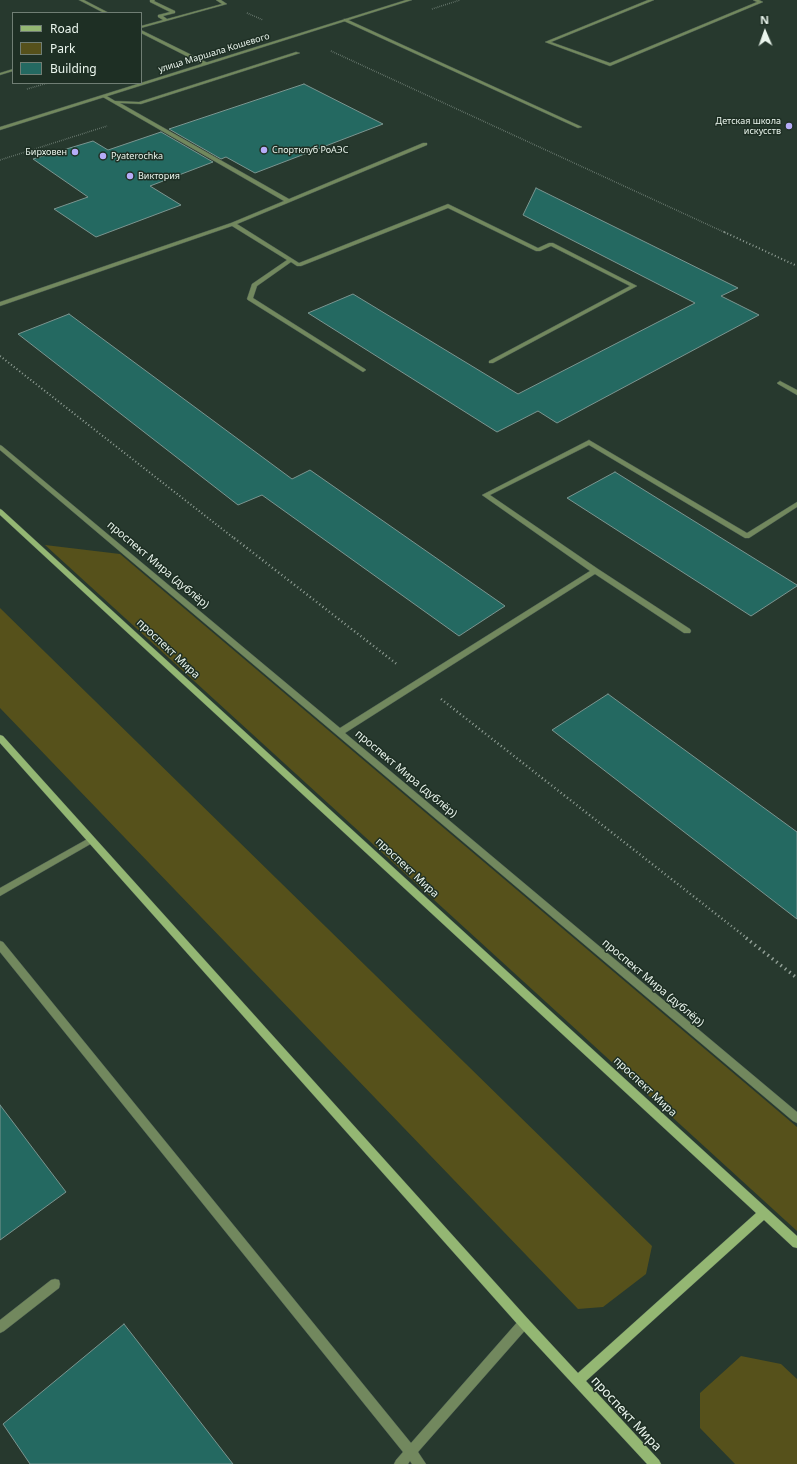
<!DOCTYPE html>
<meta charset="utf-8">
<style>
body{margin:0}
#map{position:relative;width:797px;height:1464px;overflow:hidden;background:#27392e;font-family:"Noto Sans",sans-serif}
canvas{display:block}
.legend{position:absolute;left:12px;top:12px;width:130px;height:72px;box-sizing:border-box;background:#1e2f24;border:1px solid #707e74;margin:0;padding:5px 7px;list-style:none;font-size:12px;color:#eaf5ed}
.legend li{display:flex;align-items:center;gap:8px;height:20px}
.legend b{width:20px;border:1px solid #707e74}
.north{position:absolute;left:745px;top:12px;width:40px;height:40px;-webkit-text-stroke:3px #1e2f24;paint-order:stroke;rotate:358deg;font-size:11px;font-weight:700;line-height:16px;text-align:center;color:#eaf5ed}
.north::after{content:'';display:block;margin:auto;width:14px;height:18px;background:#eaf5ed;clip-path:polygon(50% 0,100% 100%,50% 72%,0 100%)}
</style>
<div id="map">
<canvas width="797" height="1464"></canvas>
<ul class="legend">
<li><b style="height:5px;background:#94b773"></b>Road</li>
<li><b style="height:11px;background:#56511b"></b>Park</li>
<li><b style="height:11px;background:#246961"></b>Building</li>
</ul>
<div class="north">N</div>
</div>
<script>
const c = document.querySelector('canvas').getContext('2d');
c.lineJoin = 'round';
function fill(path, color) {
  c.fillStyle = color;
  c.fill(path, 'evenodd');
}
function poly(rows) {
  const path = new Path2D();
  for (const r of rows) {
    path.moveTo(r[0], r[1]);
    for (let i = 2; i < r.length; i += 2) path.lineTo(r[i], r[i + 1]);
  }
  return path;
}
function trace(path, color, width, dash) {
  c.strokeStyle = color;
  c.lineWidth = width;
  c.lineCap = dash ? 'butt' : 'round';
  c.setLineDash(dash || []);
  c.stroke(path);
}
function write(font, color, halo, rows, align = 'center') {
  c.font = font + ' "Noto Sans",sans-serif';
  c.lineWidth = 3;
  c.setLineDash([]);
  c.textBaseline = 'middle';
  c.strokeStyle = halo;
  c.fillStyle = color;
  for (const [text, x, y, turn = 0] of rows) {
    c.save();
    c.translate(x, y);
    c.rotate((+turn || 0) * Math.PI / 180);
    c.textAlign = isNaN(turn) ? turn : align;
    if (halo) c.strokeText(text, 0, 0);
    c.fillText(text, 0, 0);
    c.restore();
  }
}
fill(poly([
 [45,545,120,554,797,1127,797,1231],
 [0,608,652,1246,646,1274,603,1307,578,1309,0,708],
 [741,1356,781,1364,797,1379,797,1464,735,1464,700,1428,700,1393]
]), '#56511b');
const building = poly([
 [304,84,383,124,255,173,226,157,221,159,169,129,304,84],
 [161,132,213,162,150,186,181,205,96,237,54,209,88,197,33,159,93,141,108,150,161,132],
 [536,188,738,288,721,296,759,315,557,423,538,411,497,432,308,313,353,294,518,394,695,303,523,215,536,188],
 [69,314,292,479,310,470,505,606,459,636,262,495,238,505,18,334,69,314],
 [615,472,797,585,797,586,751,616,567,498,615,472],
 [608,694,797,832,797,919,552,730,608,694],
 [0,1105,66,1192,0,1240,0,1105],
 [124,1324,233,1464,30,1464,3,1424,124,1324]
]);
fill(building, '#246961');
trace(building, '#7b9590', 1);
const service = poly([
 [79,0,84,0,109,13,104,13,79,0],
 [150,0,155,0,154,1,175,11,175,13,163,16,167,19,222,4,216,0,221,0,227,4,141,28,141,26,163,20,158,17,158,15,170,12,150,2,150,0],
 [648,0,654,0,551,42,610,63,757,2,753,0,759,0,763,2,610,66,545,42,648,0],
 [344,19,346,19,582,127,578,128,344,21,344,19],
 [141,30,208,63,208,64,204,65,141,33,141,30],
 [296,52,300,53,141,104,120,103,289,199,423,143,427,143,427,145,237,224,299,263,448,204,538,248,549,243,553,243,637,286,493,363,489,363,489,361,630,286,551,246,540,251,536,251,448,208,301,266,297,266,291,262,257,286,253,298,365,369,366,370,363,372,248,300,247,299,252,284,287,260,232,226,0,306,0,302,231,223,284,201,101,96,105,95,115,101,139,102,296,52],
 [13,69,13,71,0,75,0,73,13,69],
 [780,381,797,390,797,395,778,384,777,383,780,381],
 [589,440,747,533,797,502,797,507,749,538,745,538,589,445,490,495,598,569,690,629,691,631,690,633,684,633,595,574,345,733,797,1112,797,1123,793,1121,0,450,0,445,2,446,340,728,590,571,482,495,589,440],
 [91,837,94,838,95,840,94,842,0,896,0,888,91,837],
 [0,941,3,942,411,1443,520,1319,524,1317,528,1319,530,1323,528,1327,418,1452,426,1464,412,1464,410,1461,408,1464,394,1464,396,1460,403,1452,0,952,0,941],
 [55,1279,59,1280,60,1284,59,1288,4,1331,0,1333,0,1320,51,1280,55,1279]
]);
const tertiary = poly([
 [406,0,412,0,0,130,0,127,406,0]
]);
const secondary = poly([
 [0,509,2,510,797,1236,797,1248,793,1247,764,1220,586,1381,659,1460,661,1464,647,1464,520,1327,0,743,0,735,3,736,528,1319,578,1373,756,1213,0,515,0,509]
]);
trace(service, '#46574d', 1);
trace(tertiary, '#46574d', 1);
trace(secondary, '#46574d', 1);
trace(poly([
 [432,9,460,0],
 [247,13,263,20],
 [331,51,726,233],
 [27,89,48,83],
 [0,160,107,126]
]), '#92a097', 1.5, [0.5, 1.5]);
trace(poly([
 [724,232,797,266],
 [0,356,235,539]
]), '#92a097', 2, [1, 2.5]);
trace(poly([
 [234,538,398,665],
 [441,699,748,939]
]), '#92a097', 2.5, [1, 3]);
trace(poly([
 [746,938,797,978]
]), '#92a097', 3.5, [1.5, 4]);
fill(service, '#72885e');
fill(tertiary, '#72885e');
fill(secondary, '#94b773');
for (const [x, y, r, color] of [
 [789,126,4,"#b6acf8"],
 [264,150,4,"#b6acf8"],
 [75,152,4,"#b6acf8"],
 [103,156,4,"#b6acf8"],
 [130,176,4,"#b6acf8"]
]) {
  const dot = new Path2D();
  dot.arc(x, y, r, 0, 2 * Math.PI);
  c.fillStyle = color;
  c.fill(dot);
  trace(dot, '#1e2f24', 1.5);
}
write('9px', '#eaf5ed', '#1e2f24', [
 ["улица Маршала Кошевого",214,53,-17]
]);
write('9px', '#eaf5ed', '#1e2f24', [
 ["Детская школа",781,121,"right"],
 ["искусств",781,131,"right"],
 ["Спортклуб РоАЭС",272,150],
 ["Бирховен",67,152,"right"],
 ["Pyaterochka",111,156],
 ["Виктория",138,176]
], 'left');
write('11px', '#eaf5ed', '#1e2f24', [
 ["проспект Мира (дублёр)",158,565,40],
 ["проспект Мира",168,649,43],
 ["проспект Мира (дублёр)",406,774,40],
 ["проспект Мира",407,868,43],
 ["проспект Мира (дублёр)",653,983,40],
 ["проспект Мира",645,1087,43]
]);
write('13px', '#eaf5ed', '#1e2f24', [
 ["проспект Мира",626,1414,47]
]);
</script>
